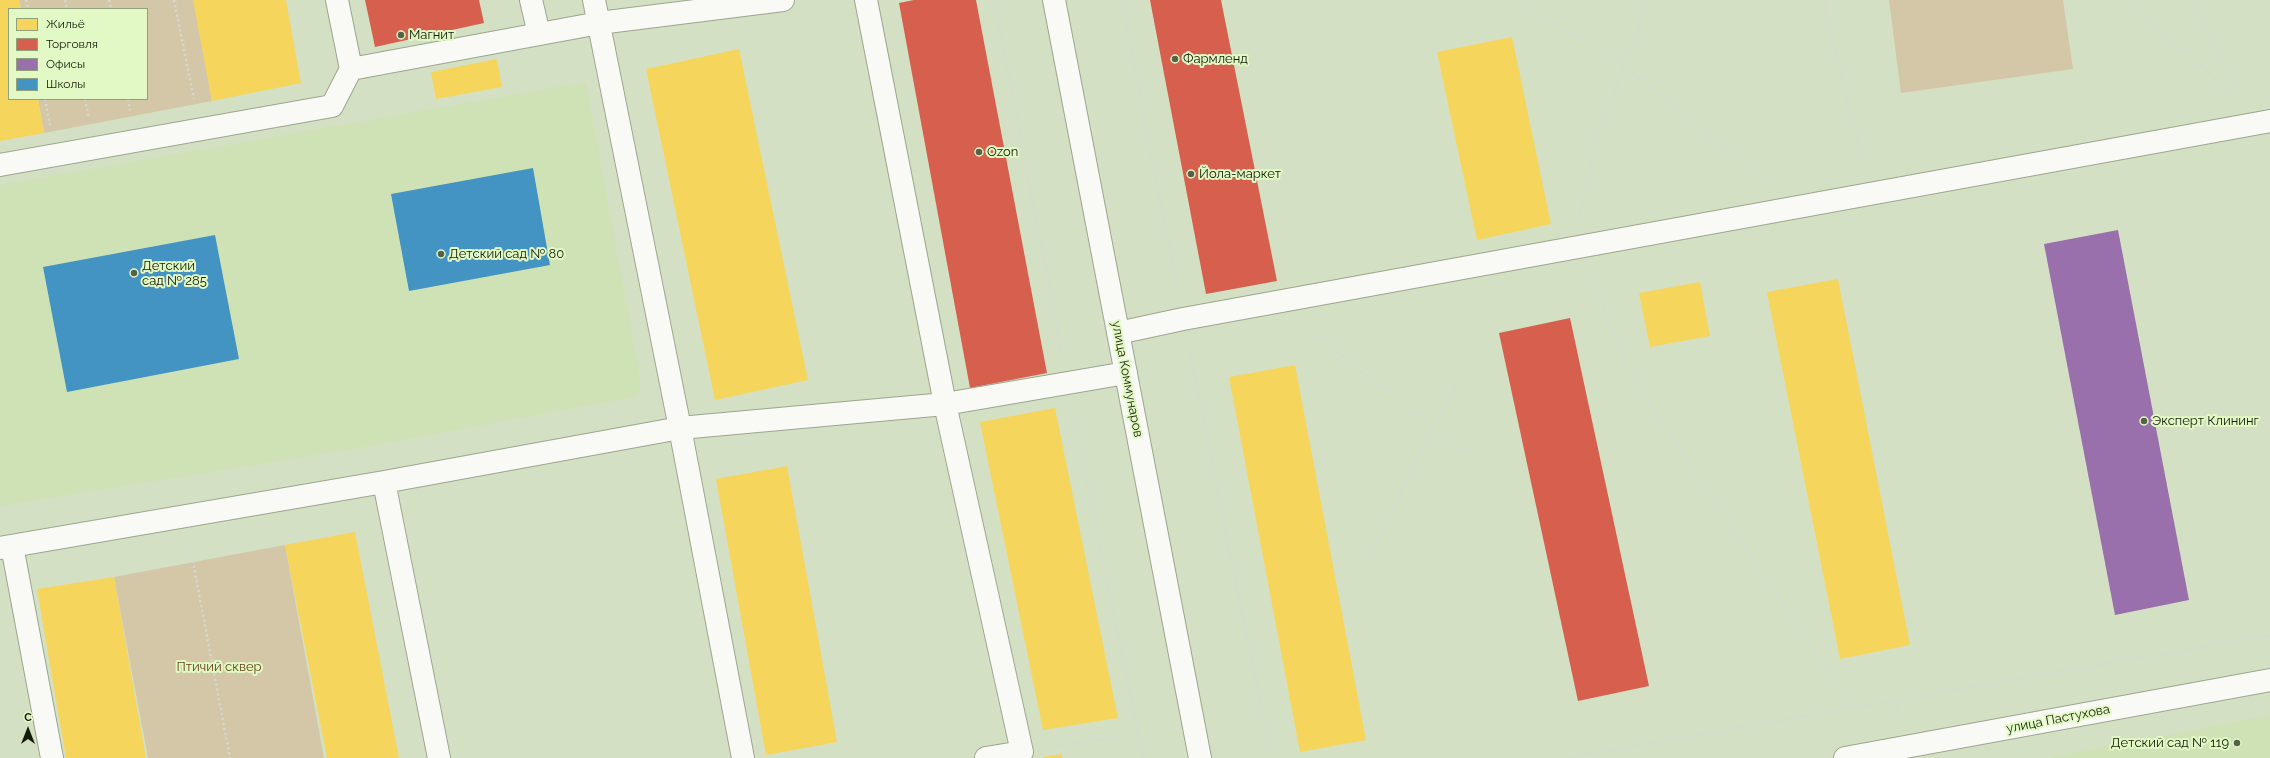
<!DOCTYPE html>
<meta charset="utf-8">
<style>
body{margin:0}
#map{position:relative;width:2270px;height:758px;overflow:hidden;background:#d4e0c4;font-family:Raleway,sans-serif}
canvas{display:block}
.legend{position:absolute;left:8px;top:8px;width:140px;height:92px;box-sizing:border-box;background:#e2f9c5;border:1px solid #90a17a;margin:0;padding:5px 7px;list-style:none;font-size:12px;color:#141c09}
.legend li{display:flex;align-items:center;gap:8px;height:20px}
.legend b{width:20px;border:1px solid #90a17a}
.north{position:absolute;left:8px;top:710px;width:40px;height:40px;-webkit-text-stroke:3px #e2f9c5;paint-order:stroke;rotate:0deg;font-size:11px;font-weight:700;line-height:16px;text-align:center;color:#141c09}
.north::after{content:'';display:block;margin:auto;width:14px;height:18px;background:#141c09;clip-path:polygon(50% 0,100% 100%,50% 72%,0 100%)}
</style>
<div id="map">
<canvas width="2270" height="758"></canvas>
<ul class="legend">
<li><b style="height:11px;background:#f6d55c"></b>Жильё</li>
<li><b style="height:11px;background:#d6604d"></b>Торговля</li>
<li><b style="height:11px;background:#9970ab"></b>Офисы</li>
<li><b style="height:11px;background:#4393c3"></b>Школы</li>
</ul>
<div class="north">С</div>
</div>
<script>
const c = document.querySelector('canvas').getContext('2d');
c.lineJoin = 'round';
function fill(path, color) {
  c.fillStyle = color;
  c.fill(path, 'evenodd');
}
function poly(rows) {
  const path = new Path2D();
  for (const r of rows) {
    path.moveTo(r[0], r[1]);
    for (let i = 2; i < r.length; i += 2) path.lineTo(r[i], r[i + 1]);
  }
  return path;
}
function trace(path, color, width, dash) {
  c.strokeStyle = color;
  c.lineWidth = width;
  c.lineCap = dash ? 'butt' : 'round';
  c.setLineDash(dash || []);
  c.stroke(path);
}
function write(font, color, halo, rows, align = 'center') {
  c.font = font + ' Raleway,sans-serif';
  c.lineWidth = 4;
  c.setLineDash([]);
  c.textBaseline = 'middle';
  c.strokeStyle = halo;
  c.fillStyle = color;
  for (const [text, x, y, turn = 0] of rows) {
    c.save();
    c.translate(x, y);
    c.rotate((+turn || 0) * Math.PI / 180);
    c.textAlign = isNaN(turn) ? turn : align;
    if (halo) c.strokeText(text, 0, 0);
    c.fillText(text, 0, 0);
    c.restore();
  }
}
fill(poly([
 [586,82,641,382,638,396,354,449,0,506,0,185],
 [2270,715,2270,758,2047,758,2200,729]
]), '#cee2b5');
fill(poly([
 [19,0,194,0,212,101,44,133,38,99,147,99,147,9,21,9],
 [1889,0,2063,0,2073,69,1901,93],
 [285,545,324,758,148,758,114,577]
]), '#d3c7a8');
fill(poly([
 [0,0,19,0,21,9,9,9,9,99,38,99,44,133,0,141],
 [193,0,286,0,301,83,212,101],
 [1512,37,1551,224,1477,240,1437,52],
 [739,49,808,380,715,400,646,69],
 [497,59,502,87,436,99,431,72],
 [1838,279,1910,645,1840,659,1767,292],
 [1700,282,1710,336,1650,347,1639,293],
 [1295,365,1366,740,1300,752,1229,377],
 [1055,408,1118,718,1043,730,980,422],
 [787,466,837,742,766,755,716,479],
 [355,532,399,758,327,758,285,545],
 [114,577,146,758,66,758,37,589],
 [1062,754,1062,758,1043,758,1043,757]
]), '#f6d55c');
fill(poly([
 [365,0,479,0,484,23,375,47],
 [914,0,976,0,1047,373,970,388,899,3],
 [1150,0,1221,0,1277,281,1206,294],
 [1570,318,1649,686,1578,701,1499,333]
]), '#d6604d');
fill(poly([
 [2118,230,2189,600,2115,615,2044,244]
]), '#9970ab');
fill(poly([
 [533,168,550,265,409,291,391,194],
 [215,235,239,359,67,392,43,267]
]), '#4393c3');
const minor = poly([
 [337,0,351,69],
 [531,0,539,34],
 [594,0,680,428,743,758],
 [866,0,945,404,1022,752,986,758],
 [1054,0,1200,758],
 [0,165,332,106,351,69,599,23,783,0],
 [1118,333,1183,319,2270,121],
 [384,482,439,758],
 [12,546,52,758],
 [0,548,384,482,680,428,945,404,1126,373],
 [1845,758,2270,680]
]);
trace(minor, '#9ca58f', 24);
trace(poly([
 [26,0,28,9],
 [65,0,67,9],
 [109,0,111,9],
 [174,0,194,99],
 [994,0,1062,353],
 [1122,0,1177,288],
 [1518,0,1624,66,1767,181],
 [1823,0,1863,164],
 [2123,0,2206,70,2231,96],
 [2189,0,2242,95],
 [1826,9,1829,0],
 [45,99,50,125],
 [85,99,89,118],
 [128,99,130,110],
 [1580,216,1595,144,1649,0],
 [1592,277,1625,363,1700,480,1853,708],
 [1319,336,1360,371,1476,459],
 [1189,348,1271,758],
 [1073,413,1143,758],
 [190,546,230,758],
 [1366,561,1457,383],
 [1896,700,1900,717],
 [1052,747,1137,734],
 [1564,758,2270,635]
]), '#d6d9d1', 2.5, [2, 3]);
trace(minor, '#f9faf6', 22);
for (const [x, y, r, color] of [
 [401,35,4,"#57614a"],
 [1175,59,4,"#57614a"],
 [979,152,4,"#57614a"],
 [1191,174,4,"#57614a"],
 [441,254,4,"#57614a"],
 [134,273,4,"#57614a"],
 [2144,421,4,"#57614a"],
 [2237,743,4,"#57614a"]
]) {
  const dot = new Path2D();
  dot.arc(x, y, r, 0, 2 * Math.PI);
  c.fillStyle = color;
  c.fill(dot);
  trace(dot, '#e2f9c5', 1.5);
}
write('13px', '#141c09', '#e2f9c5', [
 ["Магнит",409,35],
 ["Фармленд",1183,59],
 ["Ozon",987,152],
 ["Йола-маркет",1199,174],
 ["Детский сад № 80",449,254],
 ["Детский",142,266],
 ["сад № 285",142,281],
 ["Эксперт Клининг",2152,421],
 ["Детский сад № 119",2229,743,"right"]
], 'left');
write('13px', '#141c09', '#e2f9c5', [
 ["улица Коммунаров",1127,379,79],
 ["улица Пастухова",2058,719,-11]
]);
write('13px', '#66431a', '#e2f9c5', [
 ["Птичий сквер",219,667]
]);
</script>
